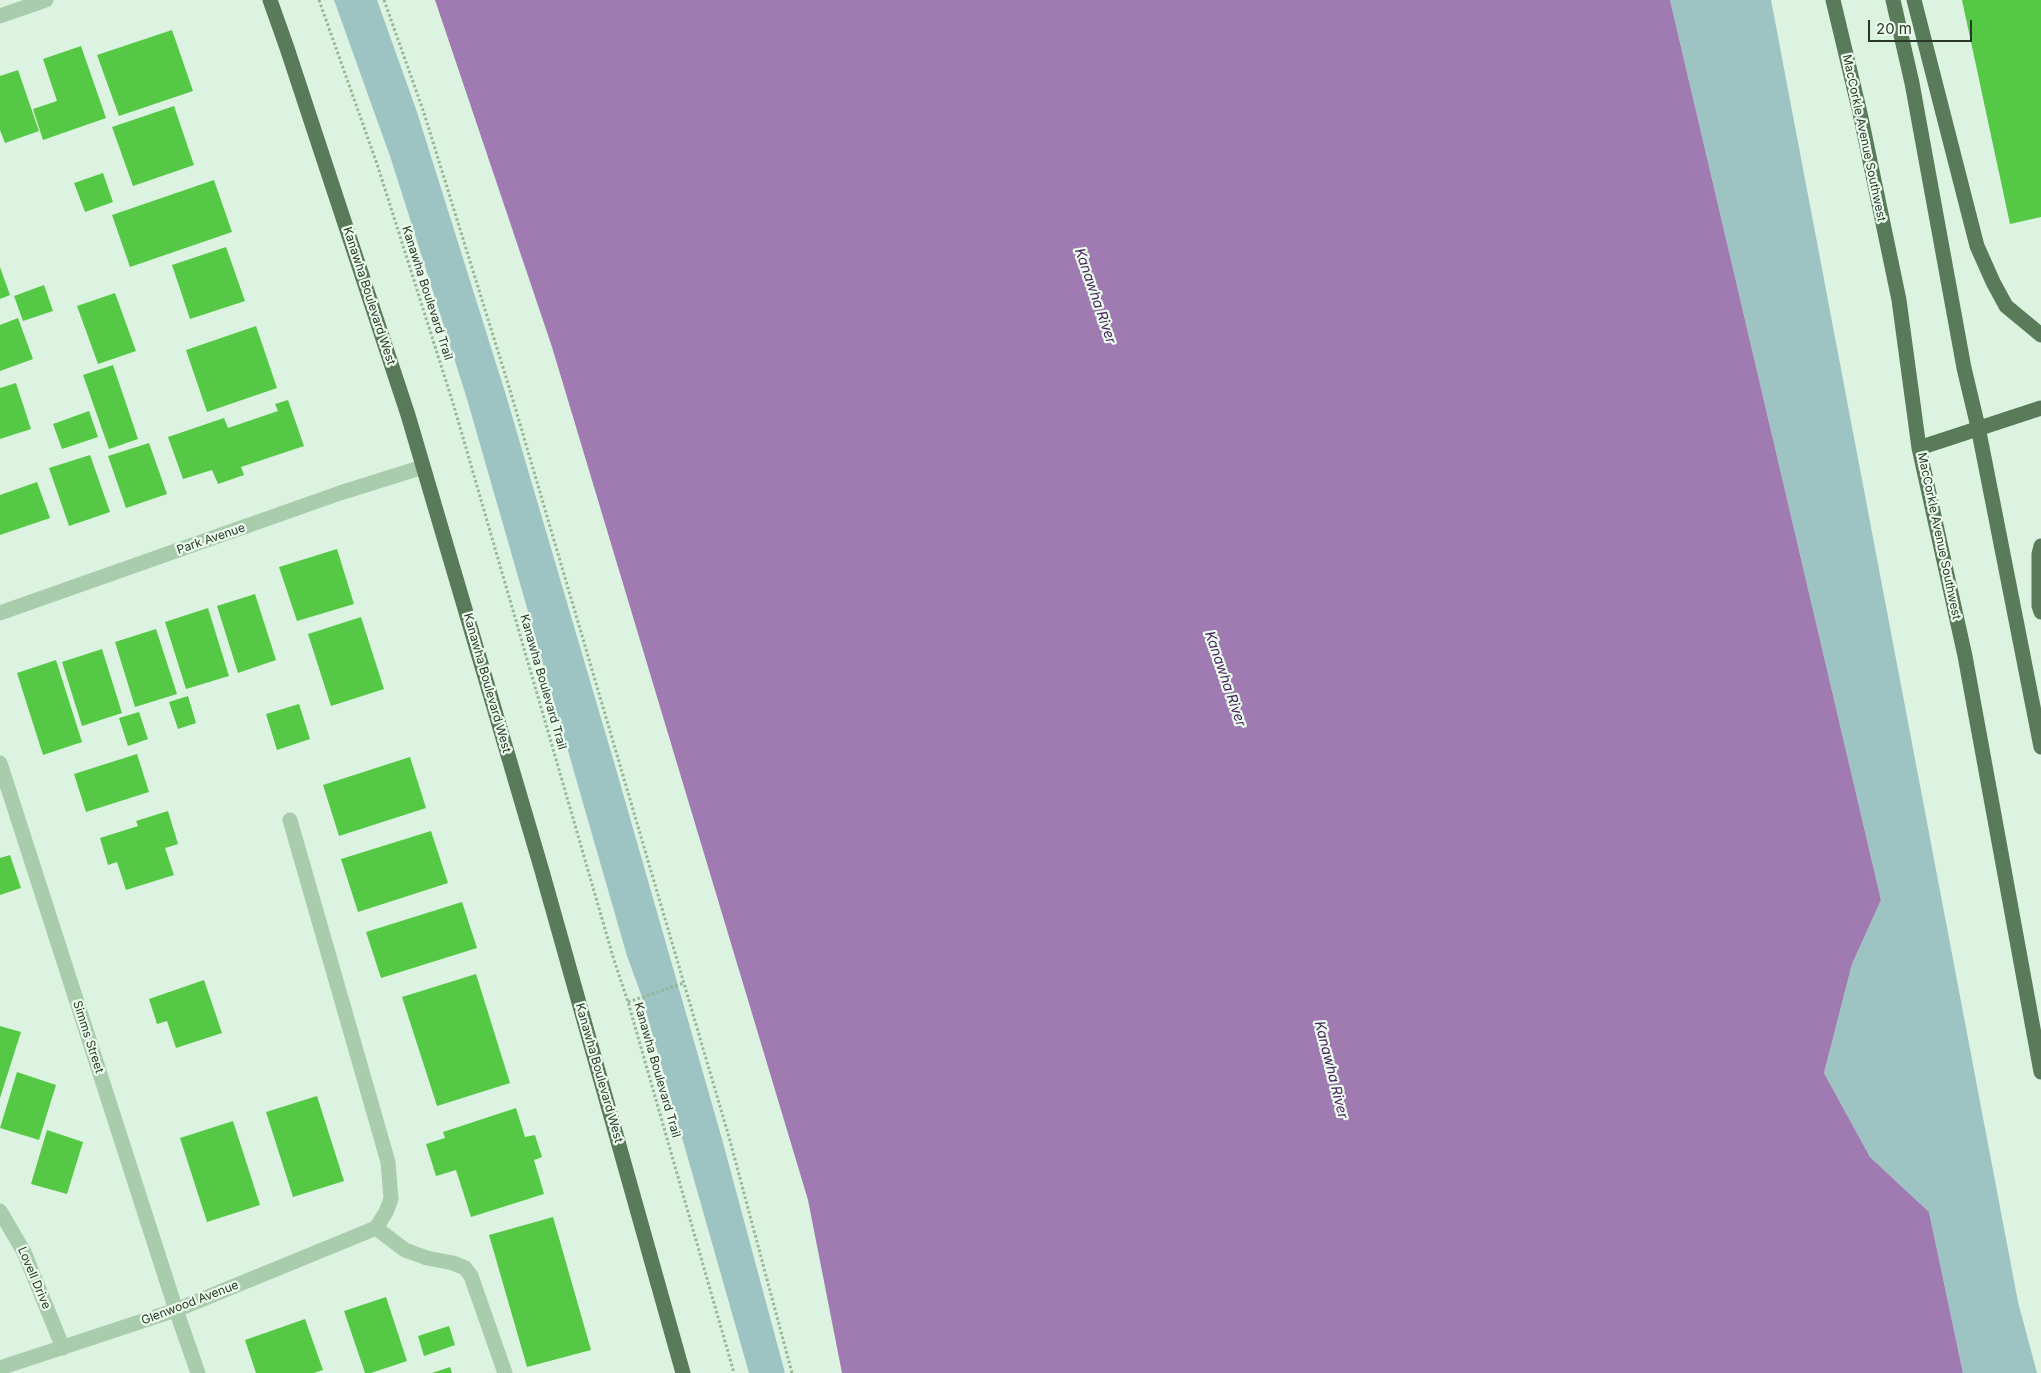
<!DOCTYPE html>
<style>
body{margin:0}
#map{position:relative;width:2041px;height:1373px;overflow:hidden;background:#ddf3e1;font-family:Inter,sans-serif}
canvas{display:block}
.scale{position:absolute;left:1868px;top:20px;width:104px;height:22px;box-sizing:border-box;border:2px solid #2a3829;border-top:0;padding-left:6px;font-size:15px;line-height:18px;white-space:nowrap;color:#2a3829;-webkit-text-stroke:4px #eafaed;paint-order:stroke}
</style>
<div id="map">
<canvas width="2041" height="1373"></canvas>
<div class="scale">20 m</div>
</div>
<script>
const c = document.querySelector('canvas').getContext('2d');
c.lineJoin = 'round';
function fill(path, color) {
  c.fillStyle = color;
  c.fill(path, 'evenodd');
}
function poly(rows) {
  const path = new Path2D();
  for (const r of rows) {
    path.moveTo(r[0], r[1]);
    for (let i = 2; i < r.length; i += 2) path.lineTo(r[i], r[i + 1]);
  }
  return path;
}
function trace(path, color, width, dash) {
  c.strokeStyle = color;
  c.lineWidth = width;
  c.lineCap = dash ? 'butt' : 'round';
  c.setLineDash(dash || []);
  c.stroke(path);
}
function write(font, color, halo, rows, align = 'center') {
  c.font = font + ' Inter,sans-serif';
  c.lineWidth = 4.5;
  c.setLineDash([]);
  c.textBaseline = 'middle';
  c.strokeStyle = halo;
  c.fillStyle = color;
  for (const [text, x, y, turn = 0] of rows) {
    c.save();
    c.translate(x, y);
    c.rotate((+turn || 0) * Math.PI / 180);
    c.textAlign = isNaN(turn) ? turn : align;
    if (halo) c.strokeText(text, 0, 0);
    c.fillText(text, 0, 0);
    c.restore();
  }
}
fill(poly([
 [334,0,377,0,417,112,505,392,616,769,722,1139,785,1373,749,1373,642,997,627,956,467,399,391,159],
 [1670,0,1771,0,2018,1302,2037,1373,1963,1373,1929,1212,1870,1157,1824,1073,1852,964,1881,900]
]), '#9dc3c2');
fill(poly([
 [435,0,1670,0,1881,900,1852,964,1824,1073,1870,1157,1929,1212,1963,1373,842,1373,808,1200,552,347]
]), '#a07bb1');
fill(poly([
 [1962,0,2041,0,2041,217,2010,224],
 [172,30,193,91,119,116,97,55],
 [81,46,106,118,43,140,33,109,57,101,43,59],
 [18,70,39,131,5,143,0,130,0,76],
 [174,106,194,165,133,186,112,127],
 [103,173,113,202,85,212,74,183],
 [214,180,232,232,130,267,112,215],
 [226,247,245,301,190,319,172,265],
 [0,267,10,295,0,299],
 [44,285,53,311,23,321,14,296],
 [115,293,136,351,98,364,77,306],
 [18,318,33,359,0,371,0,325],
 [256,326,277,388,207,412,186,350],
 [113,365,138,439,109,449,83,375],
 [16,383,31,429,0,439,0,388],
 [288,400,304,446,241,467,244,475,218,484,212,470,183,479,168,437,224,418,228,428,278,411,275,404],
 [89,411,98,437,62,449,53,424],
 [149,443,167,494,126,508,108,456],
 [90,455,110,512,69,526,49,468],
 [37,482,50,518,0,535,0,495],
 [337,549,354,604,297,621,279,567],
 [255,594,276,660,238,673,217,606],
 [208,608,229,676,186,689,165,622],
 [361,617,384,689,331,706,308,634],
 [156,629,177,694,135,707,115,642],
 [102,649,122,713,82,726,62,662],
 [56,660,82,742,43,755,17,673],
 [188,696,196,723,178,729,169,702],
 [299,704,310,739,277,750,266,714],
 [139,712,148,739,128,746,119,718],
 [137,754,149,792,86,812,74,774],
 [410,757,426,808,339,836,323,785],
 [168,811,178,844,165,848,174,875,126,890,117,862,108,865,100,838,138,826,136,821],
 [431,831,448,883,358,912,341,859],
 [10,855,21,888,0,895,0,858],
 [462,902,477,948,381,978,366,932],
 [476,974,510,1083,437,1106,402,997],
 [204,980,222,1033,176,1048,167,1021,157,1024,149,999],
 [0,1026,21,1032,0,1098],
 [17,1072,56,1085,39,1140,0,1128],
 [317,1096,344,1181,293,1197,266,1112],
 [516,1108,525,1137,535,1135,542,1157,534,1160,544,1194,471,1217,456,1170,436,1176,426,1144,445,1138,443,1132],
 [233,1121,260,1205,207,1222,180,1138],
 [47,1130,83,1142,67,1194,31,1184],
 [553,1217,591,1350,527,1367,489,1235],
 [386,1297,407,1361,371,1373,365,1373,344,1311],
 [305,1319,323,1370,314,1373,256,1373,245,1340],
 [449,1326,455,1345,424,1356,418,1336],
 [450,1367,452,1373,432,1373]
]), '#55c846');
trace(poly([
 [319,0,377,164,453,403,614,960,628,1002,734,1373],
 [384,0,423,110,510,390,729,1137,792,1373],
 [628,1002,684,983]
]), '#93b895', 3, [2.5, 2.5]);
trace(poly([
 [0,16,46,0],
 [0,613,340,493,423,467],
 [0,763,176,1310,198,1373],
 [290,820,388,1162,391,1199,386,1212,376,1228,405,1250,427,1258,453,1263,465,1268,471,1276,505,1373],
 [0,1211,24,1252,63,1348],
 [0,1368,176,1310,376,1228]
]), '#a9ccac', 15);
trace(poly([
 [270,0,287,48,408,415,542,871,683,1373],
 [1833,0,1860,113,1899,300,1919,448,1965,656,2041,1072],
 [1893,0,1912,83,1964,368,1978,427,2041,747],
 [1914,0,1977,246,1993,282,2006,306,2041,335],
 [1919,448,2041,408],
 [2041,546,2039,554,2039,606,2041,612]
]), '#5a7b5a', 15);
write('12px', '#2a3829', '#eafaed', [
 ["MacCorkle Avenue Southwest",1864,138,78],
 ["Kanawha Boulevard Trail",427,293,72],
 ["Kanawha Boulevard West",369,296,72],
 ["MacCorkle Avenue Southwest",1939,536,78],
 ["Park Avenue",211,539,-19],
 ["Kanawha Boulevard Trail",543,682,74],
 ["Kanawha Boulevard West",487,683,74],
 ["Simms Street",88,1037,72],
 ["Kanawha Boulevard Trail",657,1070,74],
 ["Kanawha Boulevard West",599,1073,74],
 ["Lovell Drive",34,1278,67],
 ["Glenwood Avenue",190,1303,-21]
]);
write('italic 14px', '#491d5b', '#eafaed', [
 ["Kanawha River",1095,296,71],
 ["Kanawha River",1225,679,71],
 ["Kanawha River",1331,1070,76]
]);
</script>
